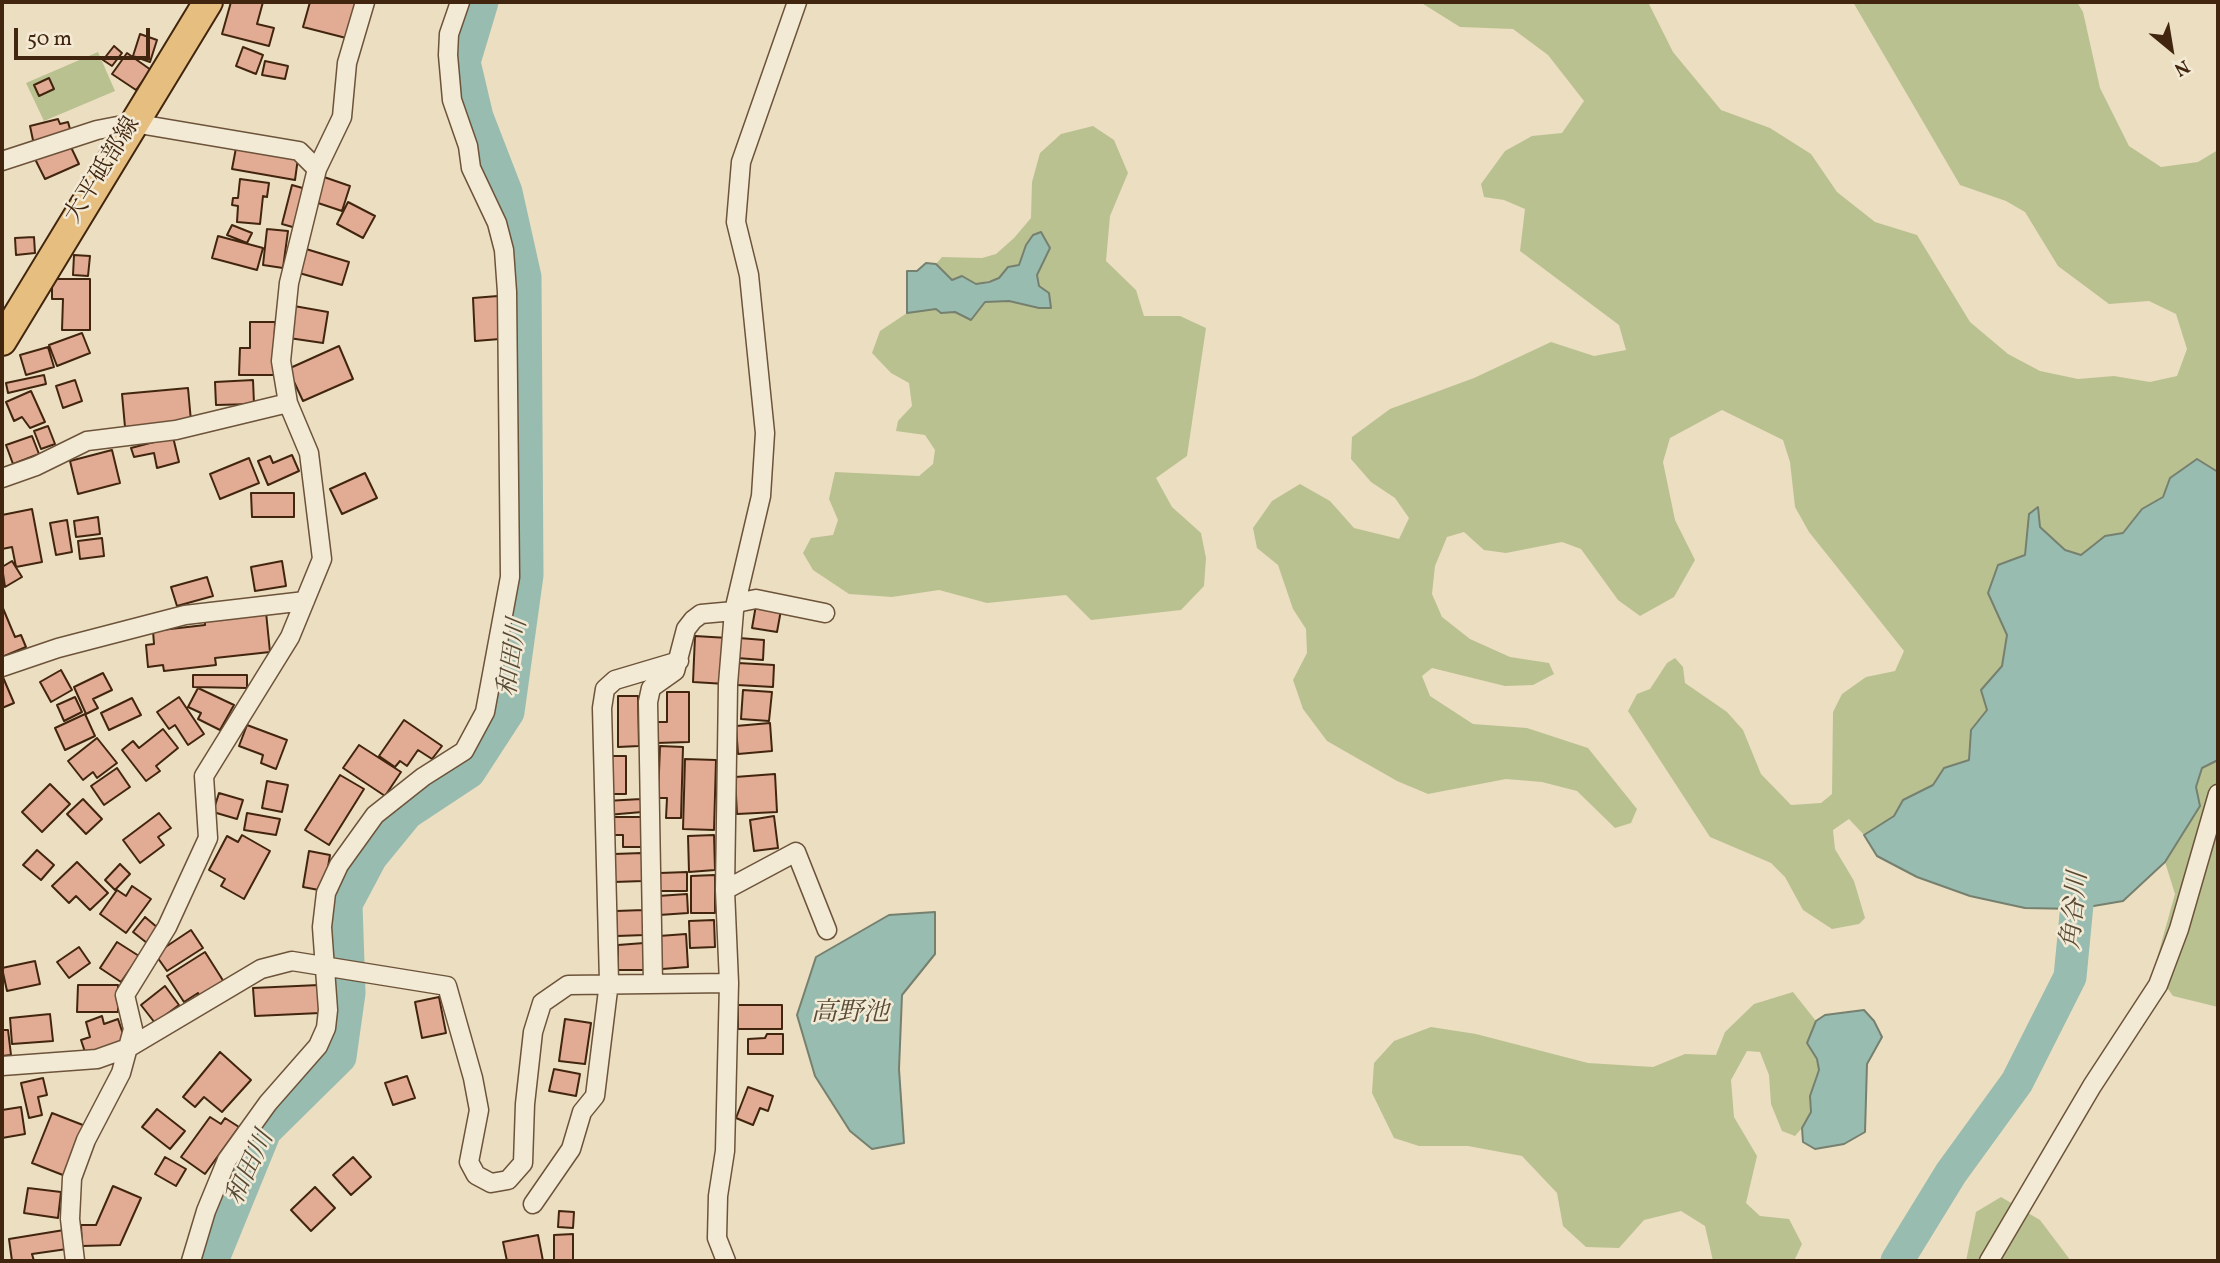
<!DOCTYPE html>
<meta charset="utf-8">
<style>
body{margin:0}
#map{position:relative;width:2220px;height:1263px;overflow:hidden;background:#ecdec0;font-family:Vollkorn,serif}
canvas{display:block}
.frame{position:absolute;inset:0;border:4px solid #42250e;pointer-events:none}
.north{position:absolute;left:2136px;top:14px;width:70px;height:70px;-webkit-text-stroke:5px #f3ead6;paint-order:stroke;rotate:150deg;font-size:19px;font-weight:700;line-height:28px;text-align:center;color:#42250e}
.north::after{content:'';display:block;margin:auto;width:24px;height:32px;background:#42250e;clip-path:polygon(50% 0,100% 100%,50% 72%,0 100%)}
.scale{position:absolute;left:14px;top:28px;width:136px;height:32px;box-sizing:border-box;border:4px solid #42250e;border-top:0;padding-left:9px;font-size:21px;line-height:24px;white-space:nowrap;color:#42250e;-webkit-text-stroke:5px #f3ead6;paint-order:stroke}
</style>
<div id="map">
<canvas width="2220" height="1263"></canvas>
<div class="frame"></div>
<div class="north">N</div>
<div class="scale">50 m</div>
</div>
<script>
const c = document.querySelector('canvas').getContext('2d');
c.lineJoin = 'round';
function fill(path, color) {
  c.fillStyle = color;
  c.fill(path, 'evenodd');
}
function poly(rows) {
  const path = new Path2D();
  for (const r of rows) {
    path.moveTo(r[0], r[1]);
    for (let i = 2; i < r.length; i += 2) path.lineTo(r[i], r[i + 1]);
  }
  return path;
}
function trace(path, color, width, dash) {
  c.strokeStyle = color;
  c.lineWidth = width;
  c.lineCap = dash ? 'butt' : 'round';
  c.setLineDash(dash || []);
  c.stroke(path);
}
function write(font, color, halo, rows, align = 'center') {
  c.font = font + ' Vollkorn,"Noto Serif JP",serif';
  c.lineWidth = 5;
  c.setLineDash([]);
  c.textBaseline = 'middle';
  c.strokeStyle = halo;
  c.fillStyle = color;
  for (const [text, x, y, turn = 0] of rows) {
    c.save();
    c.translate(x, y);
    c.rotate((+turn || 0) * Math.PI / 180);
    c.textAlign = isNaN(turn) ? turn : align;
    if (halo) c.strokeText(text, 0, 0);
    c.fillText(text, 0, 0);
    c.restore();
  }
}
fill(poly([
 [1420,2,1648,2,1673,52,1721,110,1770,128,1811,154,1837,192,1875,222,1917,235,1970,322,2008,354,2040,371,2078,379,2114,376,2150,382,2177,376,2187,349,2176,314,2149,301,2109,304,2058,266,2025,212,2006,201,1960,185,1853,2,2077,2,2083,12,2100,88,2129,146,2161,167,2198,162,2218,150,2218,472,2170,478,2163,497,2142,509,2123,534,2105,536,2081,556,2065,550,2040,527,2038,508,2029,514,2026,556,1988,592,2007,635,2002,666,1981,690,1987,710,1971,730,1969,760,1944,768,1933,785,1903,800,1894,816,1864,835,1849,819,1833,830,1835,849,1854,881,1865,918,1859,924,1832,929,1803,910,1785,877,1771,863,1710,837,1628,711,1637,694,1650,689,1667,663,1675,658,1683,667,1685,683,1727,712,1743,730,1761,774,1791,805,1821,803,1832,794,1833,712,1842,694,1866,677,1895,671,1904,651,1809,532,1795,507,1790,462,1783,440,1722,410,1670,438,1663,462,1675,520,1695,560,1674,597,1640,616,1618,600,1581,549,1562,542,1506,553,1484,550,1464,532,1447,537,1435,566,1432,594,1442,617,1470,639,1510,657,1549,663,1554,674,1533,685,1505,686,1432,668,1422,676,1430,696,1473,724,1527,728,1588,748,1637,809,1631,823,1615,828,1577,791,1542,782,1506,779,1428,794,1397,781,1327,741,1303,709,1293,680,1307,653,1306,629,1293,609,1278,565,1257,548,1253,528,1272,501,1300,484,1330,501,1354,528,1399,539,1409,518,1395,498,1371,482,1351,459,1352,437,1390,409,1474,378,1551,342,1594,356,1626,350,1619,325,1520,251,1525,209,1504,200,1484,197,1481,184,1505,151,1532,136,1562,133,1584,101,1548,55,1513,29,1460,27],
 [98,52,115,91,44,121,26,83],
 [1093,126,1114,140,1128,173,1110,216,1106,261,1136,290,1144,316,1180,316,1206,328,1187,456,1156,478,1172,507,1201,533,1206,558,1204,586,1181,610,1091,620,1066,595,987,603,939,590,892,597,849,594,813,570,803,553,811,538,833,535,838,520,829,499,835,472,919,476,933,464,935,450,925,435,896,431,898,421,912,406,909,383,891,373,872,353,880,331,907,313,936,309,941,313,955,312,985,302,1009,301,1039,308,1037,275,1050,248,1026,245,1019,265,1008,267,999,278,976,284,952,280,936,264,942,257,982,258,996,254,1014,238,1031,218,1032,182,1040,153,1061,134],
 [2218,760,2218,1007,2173,996,2154,969,2175,894,2165,862,2200,806,2196,787,2202,767],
 [1793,992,1816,1021,1807,1043,1817,1060,1819,1070,1810,1096,1811,1112,1802,1128,1795,1136,1782,1131,1771,1104,1769,1075,1760,1052,1747,1051,1731,1080,1734,1117,1757,1156,1746,1203,1760,1216,1789,1219,1802,1244,1794,1261,1713,1261,1705,1226,1681,1211,1644,1220,1619,1248,1586,1247,1563,1226,1557,1193,1522,1156,1468,1146,1419,1146,1394,1138,1372,1093,1374,1063,1394,1041,1431,1027,1476,1034,1588,1063,1653,1067,1685,1054,1716,1055,1725,1032,1754,1004],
 [2001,1197,2040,1220,2071,1261,1966,1261,1976,1212]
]), '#bac191');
const water = poly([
 [1041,232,1050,248,1037,275,1039,286,1049,293,1051,308,1039,308,1009,301,985,302,971,320,955,312,941,313,936,309,907,313,907,271,917,271,926,263,936,264,952,280,962,276,976,284,989,282,999,278,1008,267,1019,265,1026,245,1033,235,1041,232],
 [2197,459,2218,472,2218,760,2202,768,2196,787,2200,806,2165,862,2123,901,2076,909,2025,908,1970,896,1917,877,1877,856,1864,835,1894,816,1903,800,1933,785,1944,768,1969,760,1971,730,1987,710,1981,690,2002,666,2007,635,1988,593,1998,565,2025,555,2029,514,2038,507,2040,527,2065,550,2081,555,2105,536,2123,533,2142,509,2163,497,2170,478,2197,459],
 [935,912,935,954,902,995,899,1069,904,1143,872,1149,850,1131,815,1076,797,1015,816,957,889,915,935,912],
 [1864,1010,1874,1021,1882,1037,1867,1064,1865,1132,1844,1144,1815,1149,1803,1142,1802,1128,1811,1112,1810,1096,1819,1070,1817,1059,1807,1043,1816,1021,1825,1015,1864,1010]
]);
fill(water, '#99bcb0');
trace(water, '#76806f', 2);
trace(poly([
 [212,1261,265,1131,340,1057,349,993,346,904,371,857,407,813,469,772,508,712,527,575,525,277,506,192,477,117,464,62,482,2],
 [1897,1261,1951,1173,2017,1082,2070,977,2081,863]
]), '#99bcb0', 33);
const building = poly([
 [231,2,263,2,257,24,274,28,269,46,222,34,231,2],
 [310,2,360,2,350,39,303,27,310,2],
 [140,34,157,40,150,62,133,56,140,34],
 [114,46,122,53,112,66,103,60,114,46],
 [243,47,263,55,256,74,236,66,243,47],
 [127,53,151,70,136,90,112,74,127,53],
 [265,61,288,66,285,79,262,75,265,61],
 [49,78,54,89,39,96,34,85,49,78],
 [58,119,60,124,68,122,72,136,34,145,30,126,58,119],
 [69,143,79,164,45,179,35,159,69,143],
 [236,148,298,158,295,180,232,169,236,148],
 [324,177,350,186,342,211,315,202,324,177],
 [240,179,269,183,267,197,263,196,260,224,237,222,238,206,232,205,233,198,238,198,240,179],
 [292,185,306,189,296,228,282,224,292,185],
 [348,202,375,216,363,238,337,224,348,202],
 [232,225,252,233,247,243,227,235,232,225],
 [267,229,288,231,283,268,263,265,267,229],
 [218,236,263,248,257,270,212,258,218,236],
 [34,237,35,253,16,255,15,238,34,237],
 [306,249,349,262,342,285,299,273,306,249],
 [74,255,90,256,88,276,73,275,74,255],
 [52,279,90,279,90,330,62,330,63,299,52,299,52,279],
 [498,296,500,339,475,341,473,298,498,296],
 [294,306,328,312,323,343,289,338,294,306],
 [250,322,275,322,274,375,239,375,240,348,250,348,250,322],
 [82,333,90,353,57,366,49,345,82,333],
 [339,346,353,379,303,401,288,369,339,346],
 [48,347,54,367,26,375,20,355,48,347],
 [44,375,46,384,8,393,6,383,44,375],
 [75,380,82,401,63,408,56,386,75,380],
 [253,380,254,404,216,405,215,382,253,380],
 [188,388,191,421,125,427,122,394,188,388],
 [31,391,45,422,30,428,22,417,14,421,6,402,31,391],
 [48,426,55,444,41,449,34,431,48,426],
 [32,436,39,454,13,464,6,445,32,436],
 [173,437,179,462,157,468,154,453,134,457,131,448,173,437],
 [112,450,120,483,78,494,70,461,112,450],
 [292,455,299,471,268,485,258,461,270,456,273,463,292,455],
 [249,458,259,483,220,499,210,474,249,458],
 [365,473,377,498,342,514,330,489,365,473],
 [251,493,294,493,294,517,252,517,251,493],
 [32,509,42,562,16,567,12,547,2,549,2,515,32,509],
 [98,517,100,534,76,537,74,521,98,517],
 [67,520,72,552,56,555,50,523,67,520],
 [102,538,104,556,80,559,78,541,102,538],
 [12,561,22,577,5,587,2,567,12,561],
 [282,561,286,586,255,591,251,567,282,561],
 [207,577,213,596,177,606,171,587,207,577],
 [756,605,781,610,777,632,752,628,756,605],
 [2,606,15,637,21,635,26,647,2,657,2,606],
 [266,612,270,652,215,658,216,665,164,671,163,665,148,667,146,645,154,644,153,631,205,625,205,619,266,612],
 [695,636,728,638,726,684,693,682,695,636],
 [739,638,764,640,763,660,737,658,739,638],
 [738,663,774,665,773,687,737,685,738,663],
 [61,670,72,690,51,702,40,682,61,670],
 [103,673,112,690,93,699,98,708,86,714,74,687,103,673],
 [2,675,14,703,2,708,2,675],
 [193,675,247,675,247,688,193,687,193,675],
 [198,688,234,705,220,730,198,719,201,713,188,707,198,688],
 [743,690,772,692,769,721,741,719,743,690],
 [667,692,689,692,689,742,656,743,656,722,667,722,667,692],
 [618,696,638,696,639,746,618,747,618,696],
 [75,697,82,712,64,721,57,705,75,697],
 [179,697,204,734,188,745,175,725,169,729,157,712,179,697],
 [132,698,141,715,109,730,101,713,132,698],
 [85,714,95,736,65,750,55,728,85,714],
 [404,720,442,746,432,759,418,750,407,766,400,761,395,767,379,756,404,720],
 [770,723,772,751,738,754,736,726,770,723],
 [247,725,287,740,276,769,261,763,263,755,239,746,247,725],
 [163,729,178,748,156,766,160,771,146,781,122,750,133,741,139,748,163,729],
 [97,738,117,763,97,778,93,772,83,780,68,761,97,738],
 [359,745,401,772,385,796,343,768,359,745],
 [660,746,683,747,681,818,666,818,667,798,658,798,660,746],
 [609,756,626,756,626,794,609,794,609,756],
 [685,759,716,760,714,830,683,829,685,759],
 [117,768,130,787,104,805,91,786,117,768],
 [775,774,777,812,737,814,735,777,775,774],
 [340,775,364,789,329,845,305,830,340,775],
 [267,781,288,785,282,812,262,808,267,781],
 [50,784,70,804,42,832,22,812,50,784],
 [219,793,243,800,237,819,213,812,219,793],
 [83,799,102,819,86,834,67,814,83,799],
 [641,799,642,812,607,815,606,801,641,799],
 [159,813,171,828,158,837,164,845,140,863,123,840,159,813],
 [247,813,280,819,276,835,244,830,247,813],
 [774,816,778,848,754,851,750,820,774,816],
 [609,817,642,817,642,847,623,847,623,835,609,835,609,817],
 [242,835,270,851,244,899,221,886,225,879,209,870,227,836,238,842,242,835],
 [714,835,715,870,689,872,688,836,714,835],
 [37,850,54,865,41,880,23,865,37,850],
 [309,851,330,855,324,891,303,887,309,851],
 [642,853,643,881,614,882,614,854,642,853],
 [77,862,108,893,90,910,76,896,69,903,52,886,77,862],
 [120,864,130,874,115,890,105,880,120,864],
 [687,872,687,891,660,891,660,873,687,872],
 [715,875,715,913,691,913,691,876,715,875],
 [132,886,151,899,126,933,100,914,117,890,126,896,132,886],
 [687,894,688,913,659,915,658,896,687,894],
 [644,910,645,935,617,936,616,911,644,910],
 [145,917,158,928,147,943,133,932,145,917],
 [714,920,715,947,690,948,689,921,714,920],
 [191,930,203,948,167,971,155,954,191,930],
 [686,934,688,967,662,969,659,936,686,934],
 [117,942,139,956,121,982,100,968,117,942],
 [644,943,645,970,618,970,618,945,644,943],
 [79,947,90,963,69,978,57,962,79,947],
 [205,952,224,982,200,997,198,993,184,1002,167,976,205,952],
 [35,961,40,984,7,991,2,968,35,961],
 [78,985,118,985,118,1012,77,1012,78,985],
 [319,985,320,1013,255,1016,253,988,319,985],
 [165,986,179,1005,155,1023,141,1005,165,986],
 [439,997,446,1033,422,1038,415,1002,439,997],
 [738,1005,782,1005,782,1029,738,1029,738,1005],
 [50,1014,53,1041,12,1044,10,1018,50,1014],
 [102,1016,104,1024,118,1019,126,1043,86,1055,81,1040,90,1037,86,1022,102,1016],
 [565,1019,591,1023,585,1064,559,1061,565,1019],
 [2,1030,8,1030,11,1055,2,1056,2,1030],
 [767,1034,783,1034,783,1054,748,1054,748,1039,765,1038,767,1034],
 [220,1052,251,1080,222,1112,204,1097,195,1107,183,1097,220,1052],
 [554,1069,580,1074,576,1096,549,1091,554,1069],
 [407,1076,415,1098,393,1105,385,1083,407,1076],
 [43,1078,47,1095,38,1097,42,1115,29,1118,21,1083,43,1078],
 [748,1087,773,1096,768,1111,760,1108,753,1125,736,1118,748,1087],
 [21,1107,25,1134,2,1138,2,1110,21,1107],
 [157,1109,185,1131,170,1149,142,1127,157,1109],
 [52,1113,88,1127,68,1177,32,1163,52,1113],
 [210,1117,221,1124,225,1118,239,1127,205,1174,181,1157,210,1117],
 [165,1157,186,1169,176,1186,155,1174,165,1157],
 [353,1157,371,1177,351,1195,333,1175,353,1157],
 [113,1186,141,1198,120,1245,82,1246,81,1225,96,1225,113,1186],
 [315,1187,335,1208,311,1231,291,1210,315,1187],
 [28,1188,61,1192,58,1218,24,1213,28,1188],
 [559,1211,574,1212,573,1228,558,1227,559,1211],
 [64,1230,67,1249,32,1254,34,1261,12,1261,9,1239,64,1230],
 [573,1234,573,1261,554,1261,554,1235,573,1234],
 [538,1235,543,1261,507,1261,503,1242,538,1235]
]);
fill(building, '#e2ab94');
trace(building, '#42250e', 2);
const minor = poly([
 [2,161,97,130,133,123,299,151,317,169],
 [2,478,36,466,87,441,176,430,288,403],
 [736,603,756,599,825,613],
 [2,667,58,648,185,615,305,601],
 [725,890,796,852,827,930],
 [653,984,648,702,651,688,675,671,686,629,693,620,701,614,734,611],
 [2,1066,97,1059,128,1048,261,969,292,961,447,986,473,1078,479,1110,469,1162,476,1175,491,1183,508,1180,523,1163,525,1104,533,1032,542,1003,568,985,729,983],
 [533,1204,571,1149,582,1112,595,1096,609,982,602,708,605,689,615,680,679,661],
 [75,1261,70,1219,72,1178,86,1140,121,1073,133,1029,125,995,167,927,208,838,204,776,290,637,322,559,309,453,288,403,281,361,289,283,317,169,342,117,347,63,365,2],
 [191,1261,206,1211,227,1160,268,1103,318,1046,326,1028,328,1010,322,927,326,893,339,865,375,815,423,777,464,751,485,712,510,577,507,292,504,250,497,223,471,168,468,146,452,100,448,55,449,34,460,2],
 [726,1261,717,1238,718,1196,725,1151,729,983,725,890,728,684,734,611,761,496,765,433,749,275,736,222,741,162,797,2],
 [1989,1261,2092,1086,2158,985,2179,929,2218,794]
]);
const primary = poly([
 [2,341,208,2]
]);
trace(minor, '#6c533a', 21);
trace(primary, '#42250e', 32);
trace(minor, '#f3ead6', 18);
trace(primary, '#e6bf80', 28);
write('24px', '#42250e', '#f3ead6', [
 ["大平砥部線",104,171,-58]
]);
write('italic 26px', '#584b36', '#f3ead6', [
 ["和田川",515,658,-82],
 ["角谷川",2077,911,-84],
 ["高野池",850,1015],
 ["和田川",252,1169,-65]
]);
</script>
